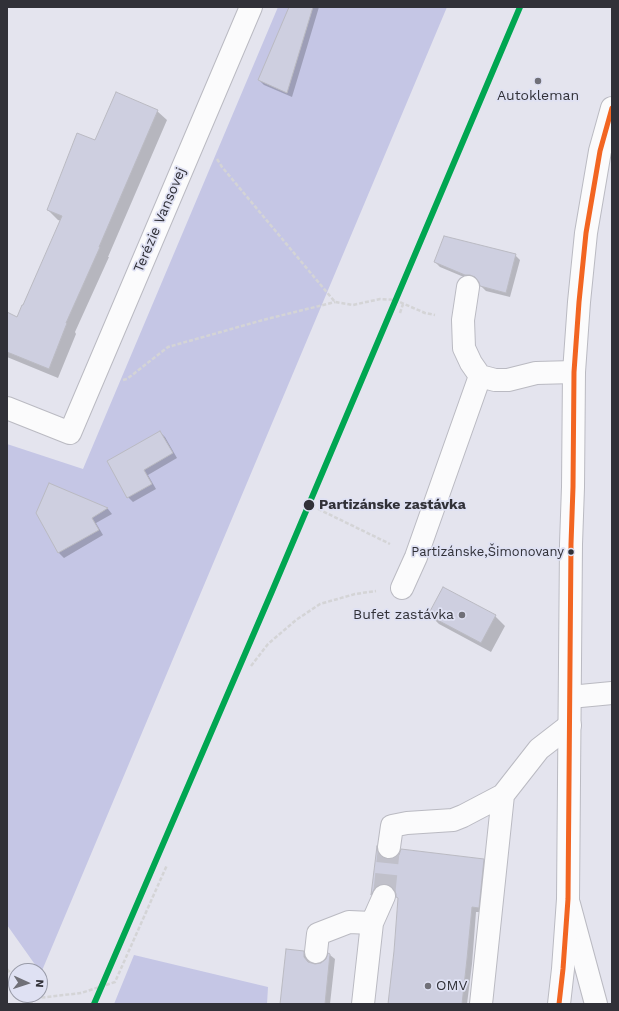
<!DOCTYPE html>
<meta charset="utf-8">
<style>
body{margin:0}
#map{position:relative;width:619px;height:1011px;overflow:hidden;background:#e4e4ee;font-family:"Work Sans",sans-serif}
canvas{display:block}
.frame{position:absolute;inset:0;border:8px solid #313138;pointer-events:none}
.north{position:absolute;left:8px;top:963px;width:40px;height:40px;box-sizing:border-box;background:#dfe1f3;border:1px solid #999ba8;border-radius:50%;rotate:93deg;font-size:11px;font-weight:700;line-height:16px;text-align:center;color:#313138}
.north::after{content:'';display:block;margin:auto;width:14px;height:18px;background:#707078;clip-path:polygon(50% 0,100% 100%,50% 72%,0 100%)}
</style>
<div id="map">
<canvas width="619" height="1011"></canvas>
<div class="frame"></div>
<div class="north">N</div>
</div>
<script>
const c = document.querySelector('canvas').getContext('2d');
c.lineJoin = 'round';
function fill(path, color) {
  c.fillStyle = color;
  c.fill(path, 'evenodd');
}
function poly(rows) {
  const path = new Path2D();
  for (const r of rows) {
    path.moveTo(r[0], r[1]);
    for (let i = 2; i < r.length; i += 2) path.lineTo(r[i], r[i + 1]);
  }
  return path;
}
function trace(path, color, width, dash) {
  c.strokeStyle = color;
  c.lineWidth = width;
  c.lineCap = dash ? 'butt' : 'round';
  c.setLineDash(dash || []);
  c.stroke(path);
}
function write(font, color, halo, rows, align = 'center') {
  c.font = font + ' "Work Sans",sans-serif';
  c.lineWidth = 3.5;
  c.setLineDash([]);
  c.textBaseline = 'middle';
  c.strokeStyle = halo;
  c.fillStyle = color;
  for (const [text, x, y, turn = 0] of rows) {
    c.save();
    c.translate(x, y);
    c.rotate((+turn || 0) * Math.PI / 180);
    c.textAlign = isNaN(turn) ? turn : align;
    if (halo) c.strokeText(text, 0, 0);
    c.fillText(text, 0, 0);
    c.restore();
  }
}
fill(poly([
 [278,7,447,7,41,973,7,925,7,444,83,469],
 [134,955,268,987,267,1004,114,1004]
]), '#c5c6e5');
fill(poly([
 [290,7,319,7,292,97,264,85,259,80],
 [157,111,167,120,108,257,109,257,75,332,76,334,58,378,7,357,7,313,17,318,61,221,58,220,48,210,96,142],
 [515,255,520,260,510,297,486,291,481,286,480,281,476,279,471,280,440,267,435,262],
 [160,432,165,437,177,458,148,475,156,489,133,502,128,497],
 [49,484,108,509,112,514,96,523,103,535,64,558,59,553,37,512],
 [429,614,495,616,505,626,491,652,439,624],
 [377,848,381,852,382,858,387,860,483,860,488,865,483,912,476,912,472,964,467,1004,389,1004,395,951,399,899,395,889,389,888,376,899,372,894],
 [303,952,308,957,309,963,315,965,322,964,330,955,335,959,330,1004,281,1004]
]), '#0003');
const building = poly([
 [289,7,313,7,287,93,258,80,289,7],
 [116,92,158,110,99,247,100,247,66,323,67,323,49,369,7,352,7,312,17,317,22,305,23,305,62,216,47,210,77,133,95,140,116,92],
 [444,236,516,254,506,293,480,286,479,282,475,277,470,275,465,275,434,262,444,236],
 [160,431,173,453,144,470,152,484,127,498,107,461,160,431],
 [49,483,108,508,92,518,99,530,58,553,36,513,49,483],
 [443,587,496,615,481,643,428,615,443,587],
 [377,846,378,852,381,857,388,859,393,859,399,855,401,849,484,859,479,908,472,907,467,959,462,1004,388,1004,394,951,398,898,396,897,396,894,394,888,389,885,383,884,376,886,371,895,377,846],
 [286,949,304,951,304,957,308,962,315,964,321,963,326,959,328,953,330,954,325,1004,280,1004,286,949]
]);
fill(building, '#cecfe0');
trace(building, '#babac2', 1);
trace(poly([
 [384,896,389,847]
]), '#c0c0ca', 22, [22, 11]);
const minor = poly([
 [468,287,463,320,464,348,471,363,480,376,495,380,508,380,536,373,574,372],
 [7,408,70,433,251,7],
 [402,588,416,557,480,376],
 [570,697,612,693],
 [389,847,392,826,407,823,453,820,463,816,503,795,539,749,570,725],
 [569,904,596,1004],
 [316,952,318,934,349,922,372,923],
 [363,1004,372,923,384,896],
 [481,1004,503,795]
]);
const major = poly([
 [559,1004,563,969,568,899,571,544,573,487,574,372,579,302,586,233,600,151,612,108]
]);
trace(minor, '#babac2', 24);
trace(major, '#babac2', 24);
trace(poly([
 [217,159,222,167,335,302,353,305,380,299,395,300,425,313,435,315],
 [400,313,403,304],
 [123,380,127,379,168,347,263,320,335,302],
 [318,509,390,544],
 [251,666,268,644,296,620,320,604,355,594,376,591],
 [7,969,16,980],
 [28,995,32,1004],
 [30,995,38,998,81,993,115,982,167,865]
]), '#d4d4d6', 2.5, [4, 2]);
trace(minor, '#fbfbfc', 22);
trace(major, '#fbfbfc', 22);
trace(poly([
 [559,1004,563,969,568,899,571,544,573,487,574,372,579,302,586,233,600,151,612,108]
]), '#f26522', 5);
trace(poly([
 [94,1004,273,589,520,7]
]), '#00a651', 6);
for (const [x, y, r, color] of [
 [538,81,4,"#707078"],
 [309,505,6,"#313138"],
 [571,552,3.5,"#313138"],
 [462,615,4,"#707078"],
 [428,986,4,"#707078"]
]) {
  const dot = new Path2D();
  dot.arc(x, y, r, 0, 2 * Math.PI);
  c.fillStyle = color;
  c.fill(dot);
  trace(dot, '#dfe1f3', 1.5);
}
write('13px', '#313138', '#dfe1f3', [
 ["Partizánske,Šimonovany",564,552]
], 'right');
write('14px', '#313138', '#dfe1f3', [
 ["Autokleman",538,96],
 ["Bufet zastávka",454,615,"right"],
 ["OMV",436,986,"left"]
]);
write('14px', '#313138', '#dfe1f3', [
 ["Terézie Vansovej",160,220,-67]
]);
write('bold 14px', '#313138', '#dfe1f3', [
 ["Partizánske zastávka",319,505]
], 'left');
</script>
